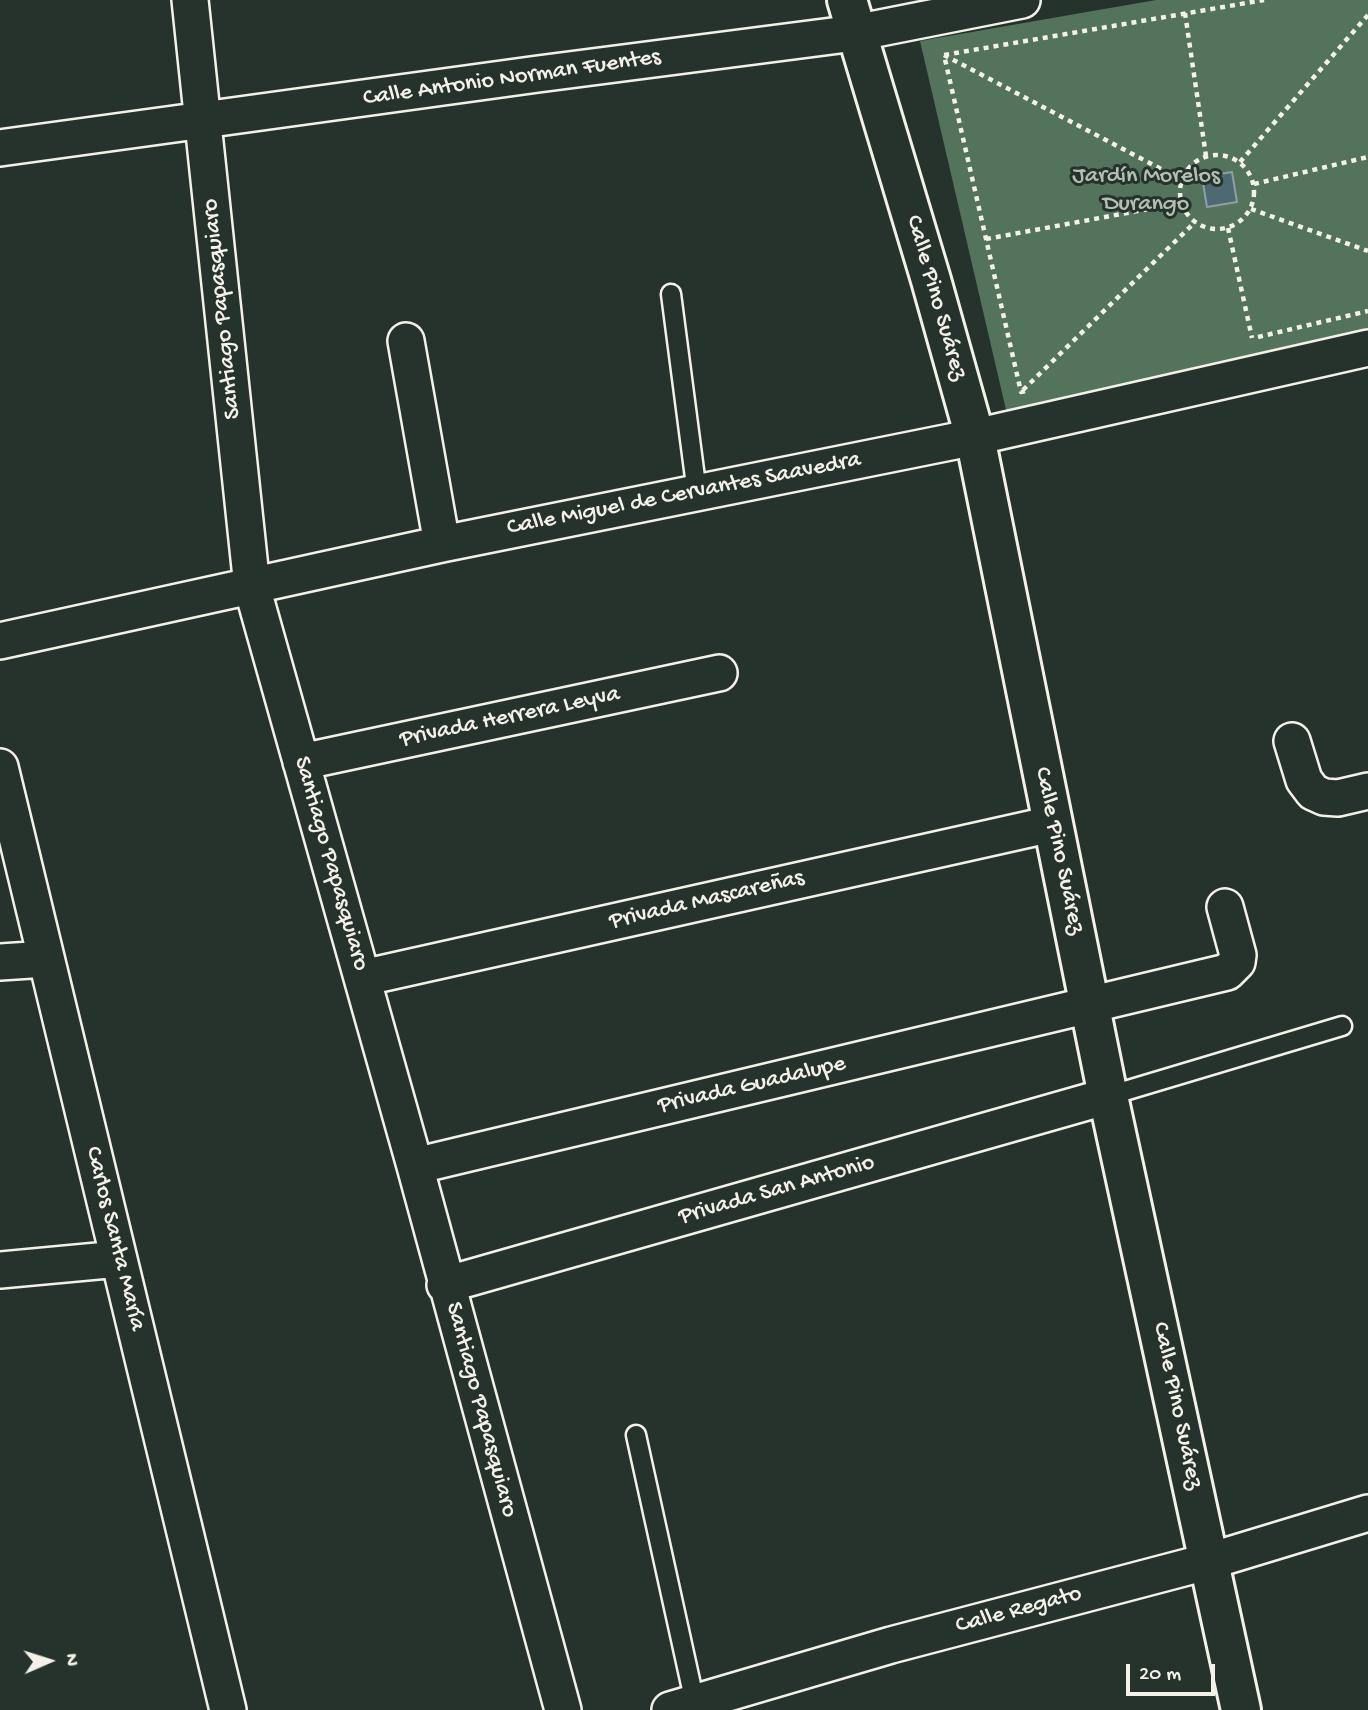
<!DOCTYPE html>
<meta charset="utf-8">
<style>
body{margin:0}
#map{position:relative;width:1368px;height:1710px;overflow:hidden;background:#26332d;font-family:"Gochi Hand",sans-serif}
canvas{display:block}
.north{position:absolute;left:14px;top:1626px;width:70px;height:70px;-webkit-text-stroke:5px #26332d;paint-order:stroke;rotate:87deg;font-size:19px;font-weight:700;line-height:28px;text-align:center;color:#f4f1e8}
.north::after{content:'';display:block;margin:auto;width:24px;height:32px;background:#f4f1e8;clip-path:polygon(50% 0,100% 100%,50% 72%,0 100%)}
.scale{position:absolute;left:1126px;top:1664px;width:89px;height:32px;box-sizing:border-box;border:4px solid #f4f1e8;border-top:0;padding-left:9px;font-size:21px;line-height:24px;white-space:nowrap;color:#f4f1e8;-webkit-text-stroke:5px #26332d;paint-order:stroke}
</style>
<div id="map">
<canvas width="1368" height="1710"></canvas>
<div class="north">N</div>
<div class="scale">20 m</div>
</div>
<script>
const c = document.querySelector('canvas').getContext('2d');
c.lineJoin = 'round';
function fill(path, color) {
  c.fillStyle = color;
  c.fill(path, 'evenodd');
}
function poly(rows) {
  const path = new Path2D();
  for (const r of rows) {
    if (r.length === 3) {
      path.moveTo(r[0] + r[2], r[1]);
      path.arc(r[0], r[1], r[2], 0, 2 * Math.PI);
      continue;
    }
    path.moveTo(r[0], r[1]);
    for (let i = 2; i < r.length; i += 2) path.lineTo(r[i], r[i + 1]);
  }
  return path;
}
function trace(path, color, width, dash) {
  c.strokeStyle = color;
  c.lineWidth = width;
  c.lineCap = dash ? 'butt' : 'round';
  c.setLineDash(dash || []);
  c.stroke(path);
}
function write(font, color, halo, rows, align = 'center') {
  c.font = font + ' "Gochi Hand",sans-serif';
  c.lineWidth = 6;
  c.setLineDash([]);
  c.textBaseline = 'middle';
  c.strokeStyle = halo;
  c.fillStyle = color;
  for (const [text, x, y, turn = 0] of rows) {
    c.save();
    c.translate(x, y);
    c.rotate((+turn || 0) * Math.PI / 180);
    c.textAlign = isNaN(turn) ? turn : align;
    if (halo) c.strokeText(text, 0, 0);
    c.fillText(text, 0, 0);
    c.restore();
  }
}
fill(poly([
 [1156,0,1368,0,1368,330,1007,414,920,41]
]), '#53735d');
const water = poly([
 [1232,172,1237,202,1207,207,1202,177,1232,172]
]);
fill(water, '#4d6a73');
trace(water, '#90a0a2', 2);
const lane = poly([
 [671,294,697,493],
 [1108,1096,1342,1026],
 [636,1435,695,1703]
]);
const street = poly([
 [190,0,252,587,415,1166,563,1710],
 [0,148,538,74,855,33,1022,0],
 [406,341,442,544],
 [0,641,442,544,975,437,1368,348],
 [1292,741,1304,780,1313,792,1324,797,1338,798,1368,791],
 [301,762,719,673],
 [0,767,228,1710],
 [0,962,46,959],
 [362,978,1052,824],
 [415,1166,1227,972,1237,962,1238,955,1225,907],
 [0,1270,119,1259],
 [445,1285,1108,1096],
 [670,1710,891,1645,1210,1561,1368,1513]
]);
const secondary = poly([
 [847,0,931,280,975,437,1108,1096,1241,1710]
]);
trace(lane, '#f4f1e8', 23);
trace(street, '#f4f1e8', 40);
trace(secondary, '#f4f1e8', 44);
trace(poly([
 [1185,13,1206,156],
 [944,55,1182,180],
 [1217,192,37],
 [1240,162,1368,15],
 [1254,184,1368,157],
 [1251,209,1368,251],
 [1228,228,1252,338],
 [986,239,1181,203],
 [1258,337,1368,311],
 [1023,390,1195,222],
 [1025,391,1021,392,944,55,1264,0]
]), '#f4f1e8', 4.5, [5, 5]);
trace(lane, '#26332d', 18);
trace(street, '#26332d', 35);
trace(secondary, '#26332d', 38);
write('24px', '#f4f1e8', '#26332d', [
 ["Calle Antonio Norman Fuentes",512,79,-8],
 ["Calle Pino Suárez",935,298,74],
 ["Santiago Papasquiaro",223,309,-96],
 ["Calle Miguel de Cervantes Saavedra",684,495,-11],
 ["Privada Herrera Leyva",510,718,-12],
 ["Calle Pino Suárez",1058,851,78],
 ["Santiago Papasquiaro",330,864,74],
 ["Privada Mascareñas",707,901,-13],
 ["Privada Guadalupe",752,1086,-13],
 ["Privada San Antonio",777,1191,-16],
 ["Carlos Santa María",114,1239,76],
 ["Calle Pino Suárez",1176,1406,78],
 ["Santiago Papasquiaro",480,1410,75],
 ["Calle Regato",1019,1611,-15]
]);
write('24px', '#b4bfb0', '#26332d', [
 ["Jardín Morelos",1146,177],
 ["Durango",1146,205]
]);
</script>
